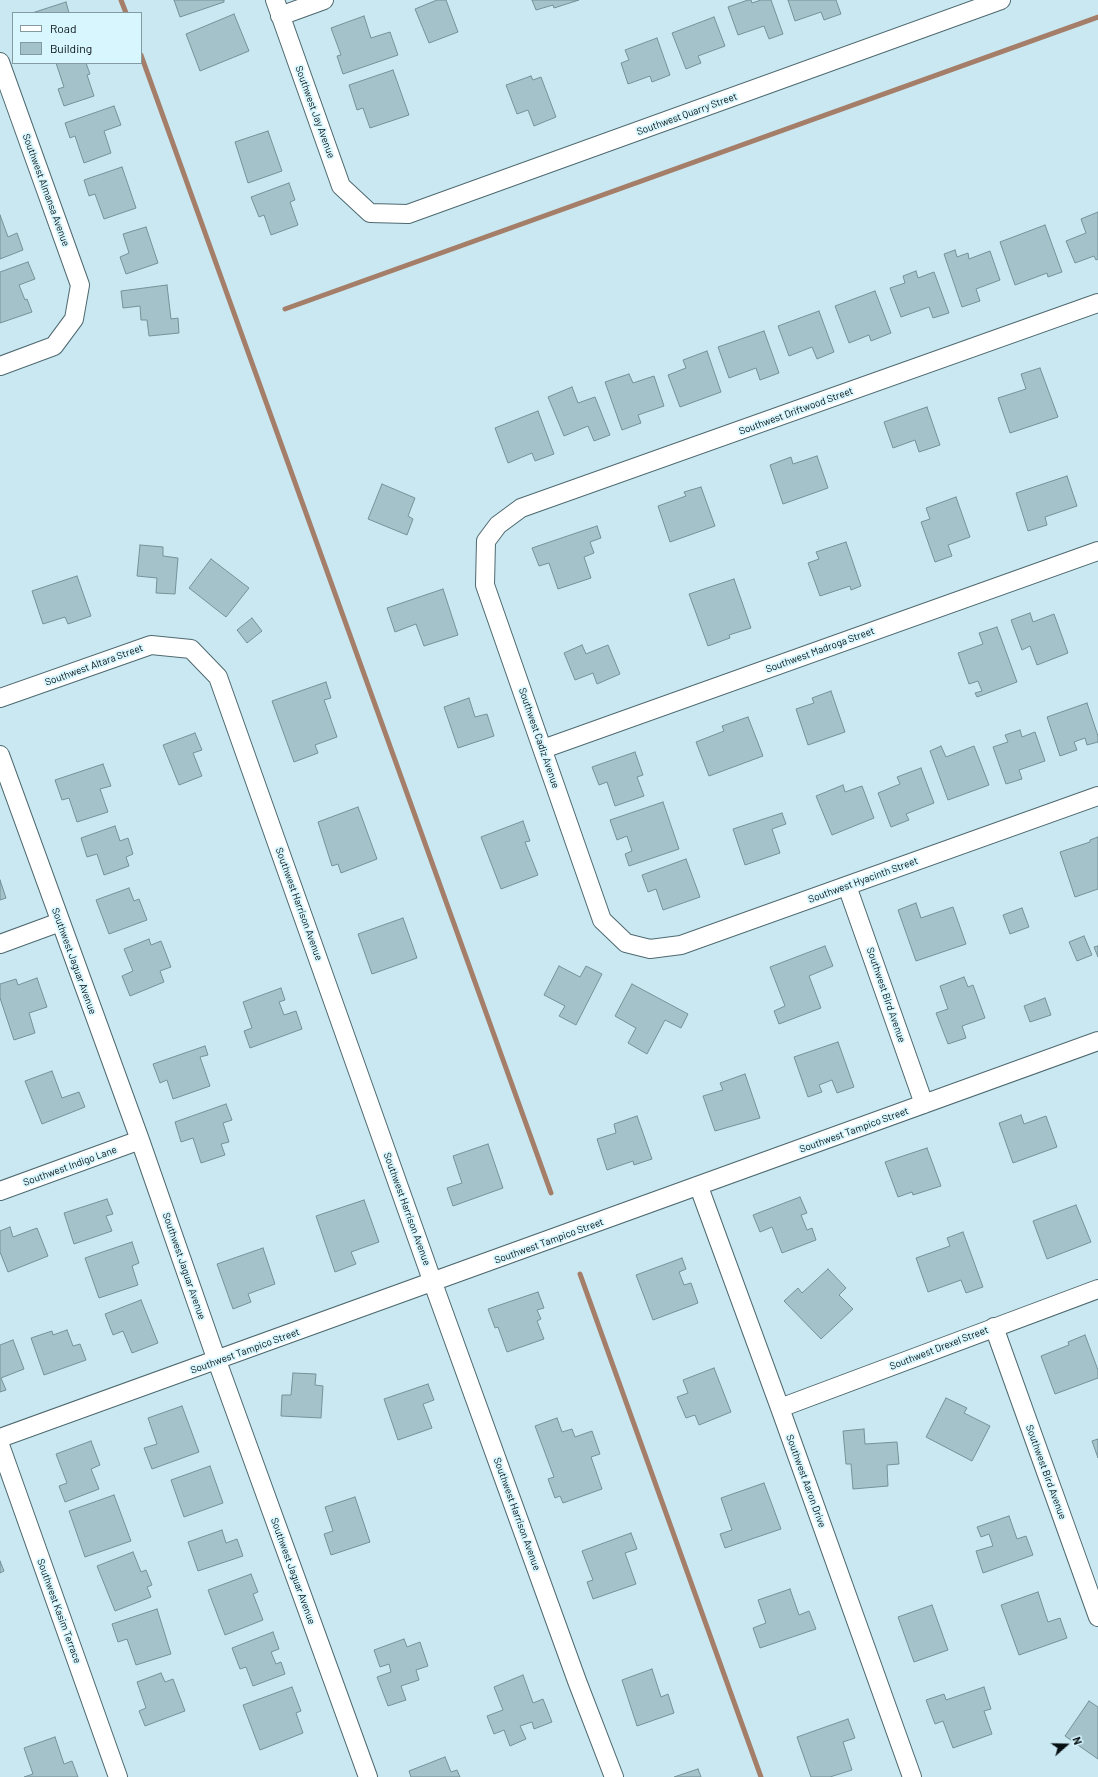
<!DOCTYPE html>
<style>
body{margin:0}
#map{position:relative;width:1098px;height:1777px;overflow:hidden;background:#cae8f1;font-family:Barlow,sans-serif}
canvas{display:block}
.legend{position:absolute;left:12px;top:12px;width:130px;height:52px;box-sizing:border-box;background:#d7f6fe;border:1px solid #839aa0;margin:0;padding:5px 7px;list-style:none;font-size:12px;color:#061013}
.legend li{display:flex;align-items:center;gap:8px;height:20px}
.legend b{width:20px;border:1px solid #839aa0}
.north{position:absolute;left:1046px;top:1725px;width:40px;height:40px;-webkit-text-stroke:3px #d7f6fe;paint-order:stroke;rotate:70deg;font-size:11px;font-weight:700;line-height:16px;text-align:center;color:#061013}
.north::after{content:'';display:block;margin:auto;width:14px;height:18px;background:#061013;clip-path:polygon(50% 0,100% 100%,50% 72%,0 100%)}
</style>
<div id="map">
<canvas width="1098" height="1777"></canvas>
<ul class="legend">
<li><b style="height:5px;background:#fff"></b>Road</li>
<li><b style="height:11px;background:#a4c2ca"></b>Building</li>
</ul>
<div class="north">N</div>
</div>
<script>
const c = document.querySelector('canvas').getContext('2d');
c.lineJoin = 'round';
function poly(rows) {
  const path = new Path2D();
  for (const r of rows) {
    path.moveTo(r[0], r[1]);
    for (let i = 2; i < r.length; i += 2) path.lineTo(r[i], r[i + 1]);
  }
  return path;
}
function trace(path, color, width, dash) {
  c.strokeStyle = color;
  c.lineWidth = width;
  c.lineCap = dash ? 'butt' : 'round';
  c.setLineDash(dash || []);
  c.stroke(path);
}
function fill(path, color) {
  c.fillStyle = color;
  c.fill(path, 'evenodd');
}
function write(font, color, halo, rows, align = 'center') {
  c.font = font + ' Barlow,sans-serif';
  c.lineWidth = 3.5;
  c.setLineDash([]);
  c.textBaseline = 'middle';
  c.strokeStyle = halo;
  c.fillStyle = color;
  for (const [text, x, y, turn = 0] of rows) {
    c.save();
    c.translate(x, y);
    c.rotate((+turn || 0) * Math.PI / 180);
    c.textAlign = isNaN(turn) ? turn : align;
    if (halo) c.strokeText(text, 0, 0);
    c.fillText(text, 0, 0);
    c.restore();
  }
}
trace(poly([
 [121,0,126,13],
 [141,55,551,1193],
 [285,309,1098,17],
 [580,1274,761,1777]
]), '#a47e68', 5);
const building = poly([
 [174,0,224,0,224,2,180,17,174,0],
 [437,0,446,0,458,32,429,43,415,9,437,0],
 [532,0,579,0,554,8,553,5,536,10,532,0],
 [748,0,751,0,752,3,761,0,771,0,783,34,769,39,764,26,738,35,728,7,748,0],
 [788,0,836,0,841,14,824,20,821,12,795,21,788,0],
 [66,2,69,13,32,13,66,2],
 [234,14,249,51,200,71,186,34,234,14],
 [364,16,371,38,390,32,398,55,343,74,337,56,341,55,331,28,364,16],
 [714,17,725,46,698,56,701,63,686,69,672,33,714,17],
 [657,38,670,75,652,82,650,76,628,84,621,63,629,60,625,50,657,38],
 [56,63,86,63,90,74,87,75,94,96,64,106,58,89,64,87,56,63],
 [393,70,409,115,370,128,363,108,357,110,349,85,393,70],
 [531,76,533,80,541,77,556,117,534,126,528,110,517,114,506,85,531,76],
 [114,106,121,125,104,131,111,153,84,163,75,136,70,138,65,123,114,106],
 [268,131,282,171,248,183,235,142,268,131],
 [122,167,136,208,104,219,95,194,89,196,84,180,122,167],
 [289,183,295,200,290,202,298,225,271,235,264,215,259,217,251,197,289,183],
 [1098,212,1098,259,1096,260,1094,256,1075,263,1066,241,1086,233,1081,219,1098,212],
 [0,215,8,237,17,233,23,250,0,259,0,215],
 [1045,225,1062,272,1048,277,1047,273,1015,285,1000,242,1045,225],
 [146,227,158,263,126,274,120,257,129,253,123,234,146,227],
 [955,250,957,257,968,253,969,259,990,251,1000,280,976,289,980,301,962,307,944,254,955,250],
 [28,262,35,279,19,285,25,300,27,299,32,312,0,323,0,272,28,262],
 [916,271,918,278,934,272,949,313,933,318,929,307,901,317,890,288,905,283,903,276,916,271],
 [167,285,171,319,178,318,179,333,149,336,147,320,141,320,140,306,123,308,121,291,167,285],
 [875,291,891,333,871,341,869,335,849,343,835,306,875,291],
 [819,311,834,352,817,359,812,347,789,356,778,326,819,311],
 [764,331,779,373,760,380,756,368,729,378,718,347,764,331],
 [707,351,721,392,680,407,668,375,686,368,683,360,707,351],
 [1040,368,1058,417,1010,433,998,398,1026,389,1021,374,1040,368],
 [629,374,633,383,654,376,664,406,638,415,641,423,622,430,605,382,629,374],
 [572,387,578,403,595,397,610,435,594,441,588,426,564,436,548,397,572,387],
 [927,407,940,445,919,452,915,440,893,448,884,422,927,407],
 [538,411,554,454,535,461,532,453,508,463,495,428,538,411],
 [817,456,828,488,783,504,770,465,791,457,793,464,817,456],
 [1067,476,1077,506,1045,517,1047,525,1028,531,1016,493,1067,476],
 [382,484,415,498,408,516,413,519,407,535,368,519,382,484],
 [701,487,715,526,670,542,658,506,686,496,684,492,701,487],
 [956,497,970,537,948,545,952,556,935,562,921,522,930,519,926,508,956,497],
 [597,526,601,538,590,542,594,553,584,557,591,578,558,589,549,563,539,566,532,548,597,526],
 [846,542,861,586,851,590,850,586,820,596,808,563,819,559,816,552,846,542],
 [140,545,163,547,163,556,178,558,175,594,156,593,157,578,137,576,140,545],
 [211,559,249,588,226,617,189,588,211,559],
 [77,576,91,616,68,624,65,617,43,624,32,591,77,576],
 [734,579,751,628,729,635,730,638,708,646,689,594,734,579],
 [443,589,458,635,424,646,416,624,395,632,387,608,443,589],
 [1030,613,1033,622,1054,614,1068,653,1037,665,1030,646,1022,650,1011,620,1030,613],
 [252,618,262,631,247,643,237,630,252,618],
 [997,627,1017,682,977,697,975,693,982,691,978,681,969,684,958,653,983,644,979,633,997,627],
 [582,645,586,654,608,645,620,674,597,684,593,673,575,680,564,653,582,645],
 [326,682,331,698,324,700,337,737,315,745,318,753,294,762,272,701,326,682],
 [831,691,845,732,808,745,796,709,814,703,812,698,831,691],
 [469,698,475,717,487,714,494,736,458,748,444,707,469,698],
 [1087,703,1098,736,1098,742,1087,745,1085,738,1074,742,1077,750,1060,756,1047,717,1087,703],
 [748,717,763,756,709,776,696,742,724,731,722,726,748,717],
 [1020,730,1022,737,1035,732,1045,761,1019,770,1022,779,1006,784,993,747,1008,742,1005,735,1020,730],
 [195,733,202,750,193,753,202,776,179,785,163,745,195,733],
 [941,746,946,757,974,746,989,785,948,800,930,751,941,746],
 [635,752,643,775,637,777,644,796,615,806,607,782,599,785,592,767,635,752],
 [103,764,111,786,100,789,108,812,77,822,69,798,62,800,55,780,103,764],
 [921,768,934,803,906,814,909,820,891,827,878,793,900,784,897,777,921,768],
 [843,785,845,792,862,786,874,818,832,835,816,796,843,785],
 [663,802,679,849,629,866,625,854,632,851,627,836,617,840,610,820,663,802],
 [358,807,377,859,341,873,338,864,332,866,318,822,358,807],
 [782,813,786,824,772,829,780,853,745,865,733,829,782,813],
 [523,821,530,841,525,842,538,875,501,889,481,837,523,821],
 [115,826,120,841,128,838,133,854,126,857,129,866,104,875,97,854,87,857,81,838,115,826],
 [1098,837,1098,889,1075,897,1060,852,1090,842,1090,840,1098,837],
 [686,859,700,897,663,910,656,889,648,892,642,875,686,859],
 [0,880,6,898,0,900,0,880],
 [129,888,134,901,139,899,147,920,109,934,96,900,129,888],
 [916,903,921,918,953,907,966,944,916,961,898,910,916,903],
 [1022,908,1029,927,1010,934,1003,915,1022,908],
 [403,918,417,958,372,974,358,934,403,918],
 [1084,936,1092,955,1077,961,1069,942,1084,936],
 [149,939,151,945,161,941,171,967,160,971,164,982,130,996,122,976,133,971,124,949,149,939],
 [825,946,833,966,809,976,821,1008,779,1024,774,1011,785,1006,770,967,825,946],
 [1098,946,1098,957,1094,947,1098,946],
 [559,966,580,977,586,966,602,974,576,1025,559,1016,565,1006,544,995,559,966],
 [964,977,968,987,973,985,985,1018,962,1026,966,1038,948,1044,936,1013,948,1009,940,986,964,977],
 [37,978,47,1007,29,1013,35,1033,14,1040,0,998,0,984,16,979,18,985,37,978],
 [632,984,688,1014,681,1028,665,1020,647,1054,628,1043,636,1028,615,1016,632,984],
 [281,988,285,1000,279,1002,284,1015,296,1011,302,1029,250,1048,244,1031,252,1028,243,1002,281,988],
 [1045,998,1051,1015,1030,1022,1024,1006,1045,998],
 [838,1042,854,1087,837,1093,832,1080,819,1085,822,1092,808,1097,794,1057,838,1042],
 [205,1046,208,1055,200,1057,210,1086,173,1099,167,1080,160,1083,153,1064,205,1046],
 [52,1071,62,1098,79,1092,85,1107,42,1124,25,1081,52,1071],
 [745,1074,760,1118,715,1131,703,1096,723,1090,720,1083,745,1074],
 [226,1104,232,1120,223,1123,229,1142,221,1144,225,1155,201,1163,193,1138,181,1142,175,1122,226,1104],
 [1021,1115,1024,1124,1046,1116,1057,1147,1013,1163,999,1123,1021,1115],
 [637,1116,652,1159,634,1165,633,1161,607,1170,597,1139,616,1133,614,1124,637,1116],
 [488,1144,503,1188,453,1206,447,1188,462,1183,453,1156,488,1144],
 [927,1148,941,1186,913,1195,912,1192,898,1197,885,1162,927,1148],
 [800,1197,807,1213,801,1215,807,1230,812,1228,816,1240,782,1253,772,1227,760,1232,753,1215,800,1197],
 [107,1199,113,1214,106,1216,112,1231,74,1244,64,1213,107,1199],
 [364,1200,379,1242,351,1252,356,1264,335,1272,316,1216,364,1200],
 [1076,1205,1091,1242,1047,1259,1033,1221,1076,1205],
 [10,1227,13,1237,37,1228,48,1256,8,1272,0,1252,0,1231,10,1227],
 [963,1232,983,1287,966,1293,961,1280,928,1292,916,1258,950,1246,947,1238,963,1232],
 [132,1242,139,1263,132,1266,138,1285,99,1298,85,1258,132,1242],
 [263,1248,275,1284,248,1294,251,1302,233,1309,217,1264,263,1248],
 [682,1258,686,1269,679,1272,684,1285,691,1283,698,1303,653,1320,636,1275,682,1258],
 [828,1269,846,1288,839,1295,853,1309,821,1339,784,1301,798,1288,802,1293,828,1269],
 [538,1292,544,1308,537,1310,541,1319,537,1321,544,1339,507,1352,498,1327,495,1328,488,1309,538,1292],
 [141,1300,158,1343,132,1353,123,1331,113,1335,105,1314,141,1300],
 [67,1330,73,1346,80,1344,86,1360,44,1375,31,1338,52,1331,53,1335,67,1330],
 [1085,1335,1098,1370,1098,1378,1055,1394,1041,1356,1069,1345,1068,1342,1085,1335],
 [13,1340,24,1369,1,1378,6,1390,0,1392,0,1345,13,1340],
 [714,1368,731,1412,699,1425,695,1415,686,1418,677,1397,688,1393,683,1380,714,1368],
 [293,1373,316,1374,315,1385,323,1386,321,1418,281,1416,282,1395,291,1395,293,1373],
 [428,1384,434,1400,423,1404,432,1428,398,1440,384,1399,428,1384],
 [946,1398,967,1408,964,1413,990,1426,972,1461,926,1437,946,1398],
 [182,1406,199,1452,152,1469,144,1448,157,1444,148,1418,182,1406],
 [557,1418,562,1432,572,1429,575,1437,592,1431,600,1454,591,1457,602,1489,563,1503,560,1496,555,1498,548,1479,554,1477,535,1426,557,1418],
 [864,1429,865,1444,897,1442,899,1464,887,1465,888,1486,853,1489,851,1464,846,1464,843,1431,864,1429],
 [1098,1439,1098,1458,1092,1441,1098,1439],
 [91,1441,100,1465,91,1469,99,1489,65,1502,59,1486,67,1483,56,1454,91,1441],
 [210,1466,223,1503,184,1517,171,1480,210,1466],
 [764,1483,781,1529,725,1548,720,1534,732,1530,721,1498,764,1483],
 [114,1495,131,1541,85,1557,69,1511,114,1495],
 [355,1497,370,1542,331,1555,324,1534,333,1531,325,1507,355,1497],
 [1009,1516,1017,1539,1026,1536,1033,1555,983,1573,976,1551,993,1546,989,1534,981,1537,977,1527,1009,1516],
 [222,1530,226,1543,237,1539,243,1556,198,1571,188,1542,222,1530],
 [631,1533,637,1549,625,1553,636,1584,593,1599,587,1582,593,1580,582,1551,631,1533],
 [133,1552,141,1572,146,1570,152,1585,147,1587,151,1597,115,1611,97,1566,133,1552],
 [0,1561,4,1571,0,1573,0,1561],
 [251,1574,258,1592,253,1594,263,1620,225,1635,208,1590,251,1574],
 [790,1589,799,1615,809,1611,816,1629,760,1648,753,1628,766,1623,758,1600,790,1589],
 [1038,1592,1048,1622,1060,1618,1067,1638,1019,1655,1001,1605,1038,1592],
 [932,1605,948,1650,914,1662,898,1617,932,1605],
 [157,1609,171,1654,136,1665,127,1639,118,1642,112,1624,157,1609],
 [273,1632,279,1649,271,1652,276,1664,281,1662,285,1674,253,1686,246,1667,240,1669,232,1648,273,1632],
 [404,1639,407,1647,420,1642,428,1666,416,1670,419,1680,401,1686,406,1700,388,1706,377,1677,391,1672,389,1664,380,1667,374,1650,404,1639],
 [652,1669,661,1697,668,1694,674,1713,637,1726,622,1680,652,1669],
 [161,1673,165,1682,173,1679,185,1711,145,1726,139,1711,146,1708,137,1682,161,1673],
 [523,1675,533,1703,543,1699,552,1722,534,1729,532,1722,520,1726,526,1739,510,1746,504,1730,494,1734,487,1716,503,1710,494,1687,523,1675],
 [292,1687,301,1711,296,1713,303,1733,260,1750,243,1705,292,1687],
 [984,1687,991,1709,984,1711,992,1734,953,1748,943,1721,935,1724,926,1700,944,1694,946,1700,984,1687],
 [1089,1701,1098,1707,1098,1759,1065,1736,1089,1701],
 [848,1719,855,1738,843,1742,852,1770,830,1777,811,1777,797,1737,848,1719],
 [55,1737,64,1764,72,1761,78,1777,24,1777,33,1774,24,1748,55,1737],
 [445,1757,451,1772,457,1770,460,1777,411,1777,409,1771,445,1757],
 [698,1769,701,1777,674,1777,698,1769]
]);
fill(building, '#a4c2ca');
trace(building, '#759299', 1);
const minor = poly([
 [275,0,341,186,370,213,408,214,1001,0],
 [280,16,324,0],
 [0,62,80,285,74,319,54,346,0,366],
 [1098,303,521,508,498,525,486,541,485,585,602,920,626,943,650,949,681,945,1098,796],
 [0,698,151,645,191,649,218,677,433,1283,577,1681,614,1777],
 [543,749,1098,551],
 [0,755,140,1140,217,1361,368,1777],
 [847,886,924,1104],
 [0,944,60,922],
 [699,1187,780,1408,912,1777],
 [0,1191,140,1140],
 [994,1327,1098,1617],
 [780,1408,1098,1289],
 [0,1438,1098,1041],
 [0,1445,118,1777]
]);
trace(minor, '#4e6970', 20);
trace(minor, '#fff', 18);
write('10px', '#061013', '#d7f6fe', [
 ["Southwest Jay Avenue",315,112,70],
 ["Southwest Quarry Street",687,114,-20],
 ["Southwest Almansa Avenue",46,190,70],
 ["Southwest Driftwood Street",796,411,-20],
 ["Southwest Madroga Street",820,650,-20],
 ["Southwest Altara Street",94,665,-20],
 ["Southwest Cadiz Avenue",539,738,71],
 ["Southwest Hyacinth Street",863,880,-20],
 ["Southwest Harrison Avenue",299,904,70],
 ["Southwest Jaguar Avenue",74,961,70],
 ["Southwest Bird Avenue",886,995,71],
 ["Southwest Tampico Street",854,1130,-20],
 ["Southwest Indigo Lane",70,1166,-20],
 ["Southwest Harrison Avenue",407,1209,70],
 ["Southwest Tampico Street",549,1241,-20],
 ["Southwest Jaguar Avenue",184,1266,71],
 ["Southwest Drexel Street",939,1348,-21],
 ["Southwest Tampico Street",245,1351,-20],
 ["Southwest Bird Avenue",1046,1472,70],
 ["Southwest Aaron Drive",806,1481,70],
 ["Southwest Harrison Avenue",517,1514,70],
 ["Southwest Jaguar Avenue",293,1571,70],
 ["Southwest Kasim Terrace",59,1611,70]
]);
</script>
